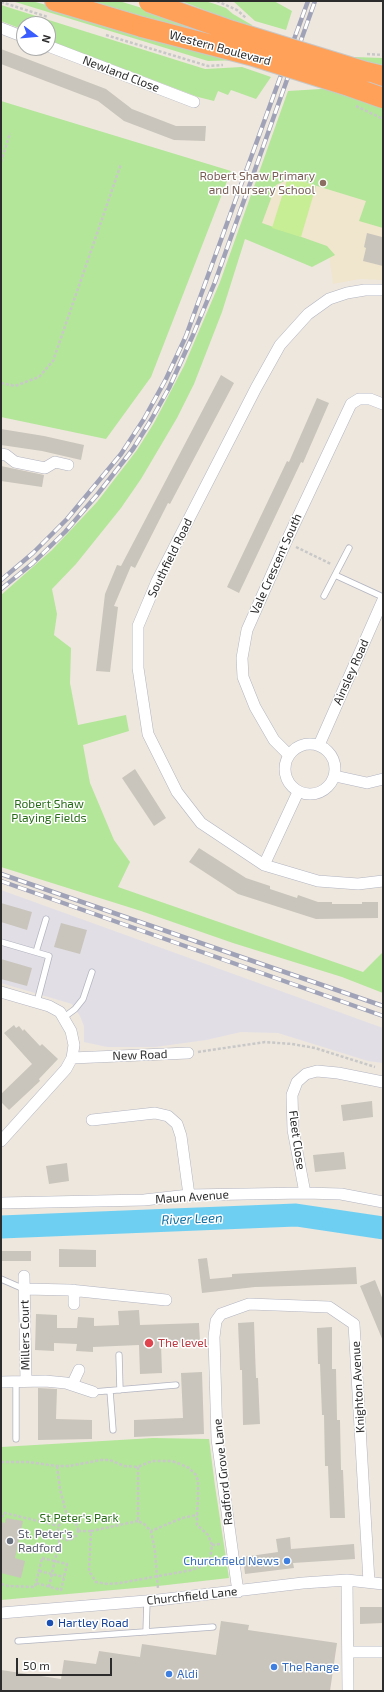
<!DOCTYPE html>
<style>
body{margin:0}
#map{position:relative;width:384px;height:1692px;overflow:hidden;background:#eee7de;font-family:"Exo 2",sans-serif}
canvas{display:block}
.frame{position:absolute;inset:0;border:2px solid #2c2c2c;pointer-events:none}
.north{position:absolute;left:16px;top:16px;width:40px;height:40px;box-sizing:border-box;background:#fff;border:1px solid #ababab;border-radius:50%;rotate:106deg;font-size:11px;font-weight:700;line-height:16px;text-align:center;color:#2c2c2c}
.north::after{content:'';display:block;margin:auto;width:14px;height:18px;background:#3a5dff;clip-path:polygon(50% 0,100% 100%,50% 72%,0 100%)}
.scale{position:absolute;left:16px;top:1658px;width:96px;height:18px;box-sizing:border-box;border:2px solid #2c2c2c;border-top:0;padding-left:5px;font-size:12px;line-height:14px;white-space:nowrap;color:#2c2c2c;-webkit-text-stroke:3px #fff;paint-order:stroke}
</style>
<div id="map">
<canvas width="384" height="1692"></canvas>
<div class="frame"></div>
<div class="north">N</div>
<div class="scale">50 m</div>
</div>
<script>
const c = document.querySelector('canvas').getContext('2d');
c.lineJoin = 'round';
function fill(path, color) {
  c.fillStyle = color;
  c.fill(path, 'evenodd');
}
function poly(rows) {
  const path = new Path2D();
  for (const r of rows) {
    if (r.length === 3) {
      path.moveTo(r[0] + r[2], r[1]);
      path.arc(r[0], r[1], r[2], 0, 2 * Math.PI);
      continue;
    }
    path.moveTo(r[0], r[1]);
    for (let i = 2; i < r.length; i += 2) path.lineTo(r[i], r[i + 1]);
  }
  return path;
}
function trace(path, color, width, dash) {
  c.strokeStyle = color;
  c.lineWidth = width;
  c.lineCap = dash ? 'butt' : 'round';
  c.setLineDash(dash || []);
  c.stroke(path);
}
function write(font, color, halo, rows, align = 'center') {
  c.font = font + ' "Exo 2",sans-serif';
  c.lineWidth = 3;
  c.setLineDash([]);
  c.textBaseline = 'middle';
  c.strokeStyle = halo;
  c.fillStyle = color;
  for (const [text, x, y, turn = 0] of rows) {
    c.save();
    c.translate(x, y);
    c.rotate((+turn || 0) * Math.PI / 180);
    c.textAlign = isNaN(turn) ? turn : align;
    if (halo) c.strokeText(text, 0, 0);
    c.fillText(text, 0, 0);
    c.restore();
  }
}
fill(poly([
 [1,890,383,1028,383,1063,368,1061,278,1033,241,1032,206,1040,155,1047,107,1047,84,1042,84,1026,80,1016,72,1004,1,983]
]), '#e1dee6');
fill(poly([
 [294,98,383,128,383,280,360,279,333,284,329,255,245,239]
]), '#f0e5cd');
fill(poly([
 [12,1,32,1,243,60,208,61],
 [82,1,119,1,162,14,218,35,218,39],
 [181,1,205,1,215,4,226,8,233,14,252,25,251,28],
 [233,1,274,1,292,11,286,30,255,21],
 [1,5,205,69,242,67,271,77,256,99,231,90,228,95,218,91,214,101,198,97,48,40,48,24,24,24,24,30,1,21],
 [354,57,383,58,383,65,353,59],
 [337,88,383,102,383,228,359,221,366,201,291,178,276,185,262,223,327,246,335,255,312,267,245,239,222,312,194,384,177,418,141,479,121,508,76,564,52,589,57,614,54,635,71,648,70,683,78,725,126,715,129,731,83,745,90,783,114,840,130,862,118,887,363,972,383,952,383,993,342,977,233,943,141,911,1,867,1,595,52,550,97,502,137,450,154,423,184,366,220,282,288,91],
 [1,101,231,171,151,377,106,439,1,417],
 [153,1438,209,1439,215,1486,229,1578,158,1586,1,1600,1,1447]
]), '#b3e699');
fill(poly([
 [288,177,316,186,301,237,272,228]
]), '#c7ee94');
trace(poly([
 [1,1227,296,1215,383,1228]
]), '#6ecff3', 23);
fill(poly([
 [1,49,106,89,132,109,176,126,206,126,205,141,174,140,124,121,98,101,1,64],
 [367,233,382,237,383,266,363,261,366,248,364,247],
 [221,375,234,383,170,504,168,503,135,568,131,566,114,606,118,607,110,672,96,671,105,594,117,565,121,566],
 [317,398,329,403,303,463,301,462,239,593,227,587,287,461,289,462],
 [1,429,44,436,84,445,81,460,42,451,1,445],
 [1,466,44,475,42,487,1,481],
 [135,769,166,818,154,826,122,778],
 [199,848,246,878,270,886,270,889,297,898,298,895,318,902,332,902,332,904,362,904,362,902,378,902,378,918,316,919,238,894,189,862],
 [1,903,32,912,27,930,1,922],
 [61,923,87,930,80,954,54,947],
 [1,959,32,968,27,986,1,979],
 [14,1025,16,1028,19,1026,23,1031,24,1029,40,1046,42,1044,58,1059,39,1079,40,1081,9,1110,1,1102,1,1094,32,1064,4,1033],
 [372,1101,373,1117,343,1121,341,1105],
 [344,1152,346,1169,315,1172,313,1155],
 [67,1163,69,1181,49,1184,46,1166],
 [59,1249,96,1250,96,1267,59,1267],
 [1,1251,31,1251,31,1261,1,1261],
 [207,1258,210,1279,232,1277,232,1274,356,1267,357,1284,255,1287,202,1293,198,1259],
 [375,1280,383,1300,383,1341,360,1286],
 [139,1310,140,1325,199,1323,200,1342,161,1344,162,1373,140,1374,139,1345,93,1347,93,1352,76,1351,77,1344,54,1343,54,1351,35,1350,36,1314,57,1315,57,1328,77,1328,78,1317,94,1318,94,1326,119,1325,118,1311],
 [254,1322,256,1378,258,1378,260,1424,243,1425,242,1370,240,1370,238,1323],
 [332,1327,332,1369,336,1369,337,1420,340,1420,341,1470,343,1470,345,1518,330,1518,328,1466,325,1466,324,1415,322,1415,320,1364,318,1364,317,1328],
 [202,1372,204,1434,134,1437,134,1420,183,1418,181,1373],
 [38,1388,57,1389,56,1419,92,1420,92,1439,38,1440],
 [6,1518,23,1521,15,1558,25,1561,21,1578,1,1573,1,1522,5,1523],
 [290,1537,291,1549,354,1544,355,1559,293,1563,294,1568,245,1574,243,1557,278,1552,276,1539],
 [360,1607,383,1607,383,1623,360,1624],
 [221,1621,249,1625,248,1630,337,1643,330,1691,1,1691,1,1670,61,1679,64,1660,96,1664,99,1651,140,1657,142,1644,216,1655]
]), '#c9c5bc');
const lane = poly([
 [335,575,383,597],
 [324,596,349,548],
 [1,942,49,956,37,1002],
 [36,952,46,919],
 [63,1018,75,1009,83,999,92,972],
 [1,1279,24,1289],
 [119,1355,120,1390],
 [16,1381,16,1439],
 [110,1391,113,1430],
 [93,1392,176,1385],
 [146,1632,147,1601],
 [18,1641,213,1627]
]);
const street = poly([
 [1,28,24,37],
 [48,46,194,102],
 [383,290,365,290,347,293,329,299,308,314,280,345,256,388,157,581,138,626,138,668,148,734,177,792,201,823,264,865,318,881,358,884,383,881],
 [1,454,6,455,15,462,45,468,55,462,68,465],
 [310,769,25],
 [319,745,383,600],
 [289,755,274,740,255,707,243,677,242,658,247,630,286,542,351,404,359,399,370,399,383,404],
 [335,776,367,783,383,779],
 [264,865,298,792],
 [1,992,49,1006,60,1012,71,1031,74,1045,72,1058,66,1069,1,1141],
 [72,1058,188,1053],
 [92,1120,155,1113,168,1116,177,1124,181,1136,189,1195],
 [305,1193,293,1130,292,1095,297,1082,306,1074,317,1071,338,1073,383,1082],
 [1,1203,144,1200,189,1195,305,1193,341,1194,383,1202],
 [24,1276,26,1381],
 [24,1289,70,1290,166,1300],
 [74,1304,74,1290],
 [1,1382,45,1381,66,1383,93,1392],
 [72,1385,79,1370],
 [347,1580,348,1691],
 [238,1592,217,1439,214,1337,216,1321,221,1314,249,1304,329,1307,354,1324,369,1582],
 [1,1613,158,1600,303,1583,347,1580,383,1584],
 [348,1652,383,1652]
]);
const highway = poly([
 [55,1,142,27],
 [366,72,383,76]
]);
trace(lane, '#b2b4c0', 7);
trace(street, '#b2b4c0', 12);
trace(highway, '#c8c8c8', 22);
trace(poly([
 [217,1,237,10,246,18],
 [1,2,48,17],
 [106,35,208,66,223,65],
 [367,54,383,55],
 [356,106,383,119],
 [1,162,10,133],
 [1,383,15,386,39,377,53,361,121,164],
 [296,547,331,564],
 [198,1052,265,1042,292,1044,315,1048,375,1067],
 [1,1462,28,1462,57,1466,69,1466,101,1460,110,1460,124,1466,138,1467,152,1461,172,1461,180,1464,189,1468,196,1475,198,1481,198,1497,197,1515,182,1518,151,1531],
 [57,1466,60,1489,68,1520],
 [138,1467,138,1521,144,1524,151,1531,155,1551,158,1589],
 [1,1516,4,1516,5,1513,59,1526],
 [68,1530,10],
 [138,1521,91,1531,89,1571,96,1582,108,1584,120,1583,192,1570,207,1564,210,1560,212,1545,208,1535,197,1525,197,1515],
 [78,1531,91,1531],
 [212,1545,221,1544],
 [42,1558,67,1564,61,1590,36,1583,42,1558],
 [39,1571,64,1577],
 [1,1584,8,1586,35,1587,36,1583],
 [49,1587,60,1537]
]), '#c8c8c8', 2.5, [3, 2]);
trace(lane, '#fff', 5.5);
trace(street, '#fff', 11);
trace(highway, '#ffa158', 20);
const rail = poly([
 [1,580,33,553,67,519,121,454,144,419,166,379,186,336,308,1],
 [1,589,33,563,65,532,97,495,133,449,151,420,169,388,193,335,215,282,315,1],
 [1,874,383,1006],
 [1,881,383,1016]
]);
trace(rail, '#a0a3b7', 4.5);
trace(rail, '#fff', 3, [9]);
const highwayBridge = poly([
 [149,2,226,29,366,72],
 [142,27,250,55,349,86,383,98]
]);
trace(highwayBridge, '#c8c8c8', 22, []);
trace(highwayBridge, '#ffa158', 20);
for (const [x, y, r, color] of [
 [323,183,4,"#8d6e63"],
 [149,1343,5,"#e0444e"],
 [10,1541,4,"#6b7280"],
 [287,1561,4,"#3f7fe0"],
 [50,1623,4,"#1a4fb4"],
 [274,1667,4,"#3f7fe0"],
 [169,1674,4,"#3f7fe0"]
]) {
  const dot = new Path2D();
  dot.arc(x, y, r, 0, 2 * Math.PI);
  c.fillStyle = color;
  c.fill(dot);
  trace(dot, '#fff', 1.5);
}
write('12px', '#2c2c2c', '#fff', [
 ["Western Boulevard",220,48,15],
 ["Newland Close",121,74,21],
 ["Southfield Road",170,558,-64],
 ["Vale Crescent South",276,564,-66],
 ["Ainsley Road",351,672,-66],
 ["New Road",140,1055,-2],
 ["Fleet Close",297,1140,82],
 ["Maun Avenue",192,1197,-4],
 ["Millers Court",25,1335,-91],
 ["Knighton Avenue",358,1387,-93],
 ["Radford Grove Lane",223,1472,-96],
 ["Churchfield Lane",192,1596,-6]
]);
write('12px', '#785e54', '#fff', [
 ["Robert Shaw Primary",315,176],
 ["and Nursery School",315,190]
], 'right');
write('12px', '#296d18', '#fff', [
 ["Robert Shaw",49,804],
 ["Playing Fields",49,818],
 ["St Peter's Park",79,1518]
]);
write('12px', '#be3a42', '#fff', [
 ["The level",158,1343]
], 'left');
write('12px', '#5b616d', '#fff', [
 ["St. Peter's",18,1534],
 ["Radford",18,1548]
], 'left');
write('12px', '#366cbe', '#fff', [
 ["Churchfield News",279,1561,"right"],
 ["The Range",282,1667],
 ["Aldi",177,1674]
], 'left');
write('12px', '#164399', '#fff', [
 ["Hartley Road",58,1623]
], 'left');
write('italic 13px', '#096da3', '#fff', [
 ["River Leen",192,1219,-2]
]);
</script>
